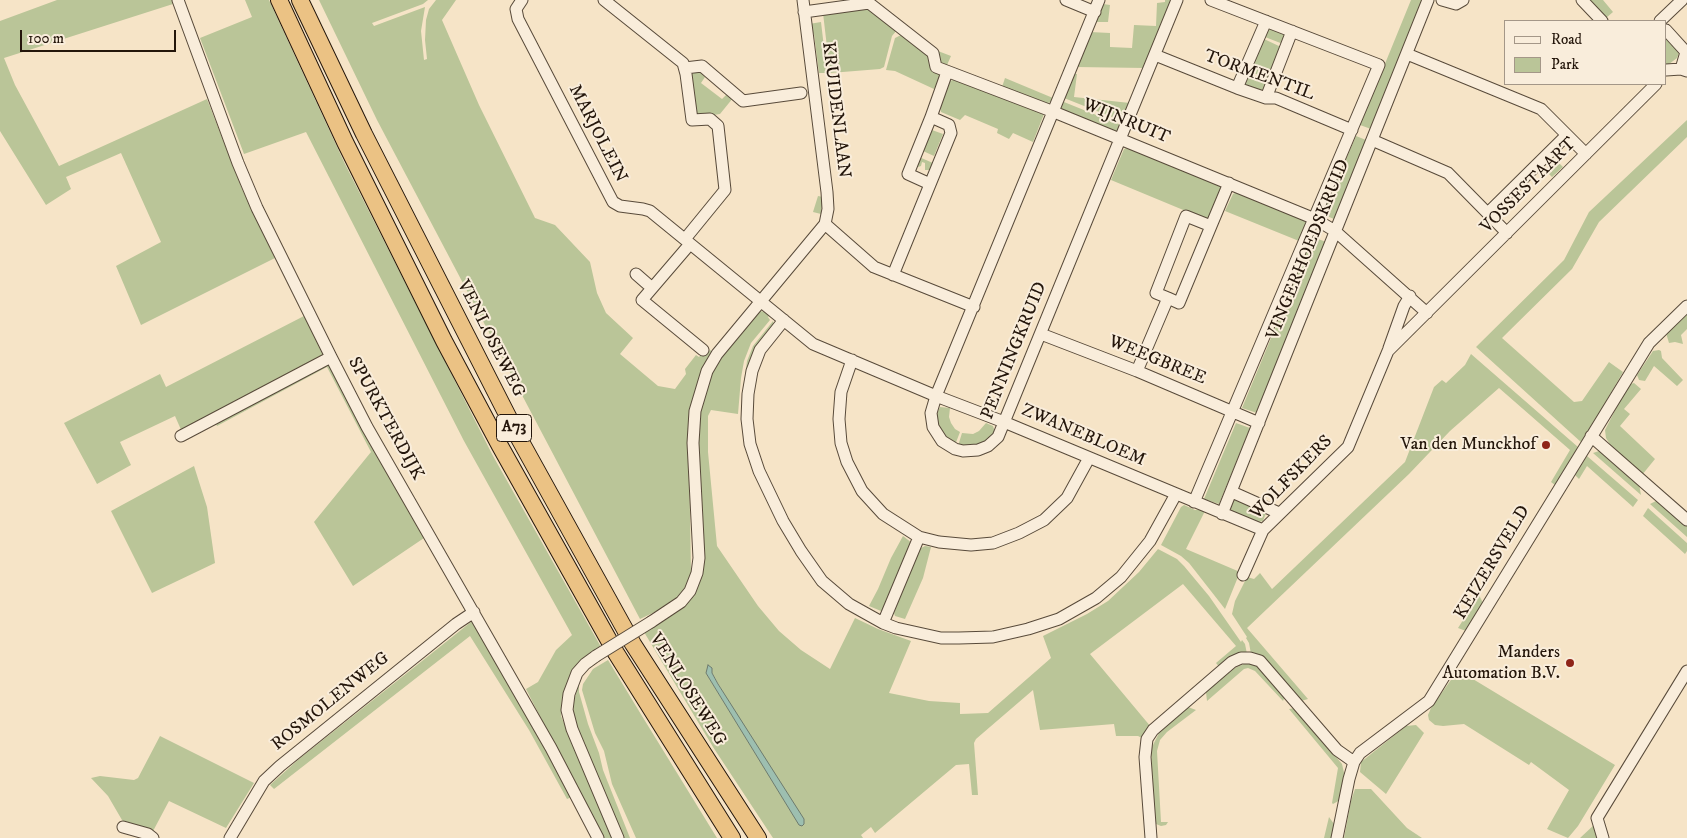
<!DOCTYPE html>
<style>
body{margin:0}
#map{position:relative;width:1687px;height:838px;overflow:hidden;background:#f6e4c7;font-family:"IM FELL DW Pica",serif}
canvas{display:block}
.legend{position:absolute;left:1504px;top:20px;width:162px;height:65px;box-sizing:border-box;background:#f9eddb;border:1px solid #a49788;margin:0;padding:6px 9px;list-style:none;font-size:15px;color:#24160b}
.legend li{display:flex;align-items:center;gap:10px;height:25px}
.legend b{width:25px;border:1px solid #a49788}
.scale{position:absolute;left:20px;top:30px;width:156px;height:22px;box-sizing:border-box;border:2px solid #24160b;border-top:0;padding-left:6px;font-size:15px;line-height:18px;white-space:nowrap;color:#24160b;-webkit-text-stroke:4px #f9eddb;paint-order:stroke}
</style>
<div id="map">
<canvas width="1687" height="838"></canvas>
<ul class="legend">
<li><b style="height:6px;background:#f9eddb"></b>Road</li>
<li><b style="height:14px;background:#bac598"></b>Park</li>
</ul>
<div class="scale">100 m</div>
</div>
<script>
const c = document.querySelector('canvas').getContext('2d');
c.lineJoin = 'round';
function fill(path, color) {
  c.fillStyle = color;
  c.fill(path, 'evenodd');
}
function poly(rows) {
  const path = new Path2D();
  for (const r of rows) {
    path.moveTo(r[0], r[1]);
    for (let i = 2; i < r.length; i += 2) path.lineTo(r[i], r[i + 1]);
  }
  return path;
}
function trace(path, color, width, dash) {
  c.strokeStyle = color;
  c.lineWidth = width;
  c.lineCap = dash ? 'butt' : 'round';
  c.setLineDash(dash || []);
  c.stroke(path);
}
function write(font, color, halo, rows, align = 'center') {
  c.font = font + ' "IM FELL DW Pica",serif';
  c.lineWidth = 4;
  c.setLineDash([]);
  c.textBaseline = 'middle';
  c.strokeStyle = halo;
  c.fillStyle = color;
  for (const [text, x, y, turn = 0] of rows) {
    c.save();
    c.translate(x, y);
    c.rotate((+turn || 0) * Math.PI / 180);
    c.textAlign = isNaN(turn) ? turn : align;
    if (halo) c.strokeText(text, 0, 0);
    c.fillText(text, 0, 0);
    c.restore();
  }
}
fill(poly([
 [57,0,172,0,173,4,4,58,15,85,59,166,207,99,242,189,275,258,141,325,116,266,161,242,121,153,66,177,71,189,46,205,0,131,0,21],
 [245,0,269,0,345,164,493,456,601,647,569,678,562,698,561,716,612,838,602,838,526,689,538,682,556,650,572,635,464,441,306,132,244,154,200,38,252,17],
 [319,0,428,0,423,4,372,23,374,26,425,7,421,31,424,60,427,59,425,40,426,20,429,9,436,0,456,0,442,20,479,105,535,218,555,225,590,262,597,293,606,313,633,338,620,354,658,386,675,389,686,374,685,369,696,355,699,357,705,350,708,352,710,350,713,352,689,454,691,573,683,593,659,610,640,619,377,120],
 [1165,0,1172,0,1145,68,1076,67,1090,32,1110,33,1110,47,1132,48,1134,25,1156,26,1157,3,1165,2],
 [1411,0,1424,0,1371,129,1360,125],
 [1589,0,1603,0,1613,12,1606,18],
 [1103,4,1110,5,1108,22,1096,22],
 [864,7,871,9,897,30,892,36,884,67,880,69,830,73,823,13],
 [821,22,827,73,819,73,814,34,810,31,809,24],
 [1271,28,1283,33,1286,38,1283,44,1265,37,1267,29],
 [901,35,930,56,940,77,934,89,895,71,886,70,895,38],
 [1666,37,1678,49,1679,53,1677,58,1669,64,1666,64],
 [1264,39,1281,47,1269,79,1251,72],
 [938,51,951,56,947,65,940,62],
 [700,72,705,77,701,83,722,99,727,94,733,98,720,114,701,117,695,113,689,74],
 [1075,74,1077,74,1074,97,1130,103,1122,121,1064,98],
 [1249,76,1268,82,1263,93,1245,85],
 [1005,78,1053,98,1051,101,1046,105,1002,87],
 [956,79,1044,114,1033,142,1013,133,1009,139,997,133,998,129,965,115,960,120,941,112,940,106,950,81],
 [1064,102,1121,125,1118,130,1115,131,1064,112,1061,107],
 [1687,120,1687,137,1599,222,1572,269,1502,338,1574,402,1582,401,1609,362,1623,372,1582,443,1476,347,1564,260,1589,212],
 [932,130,943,134,934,156,923,151],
 [1356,136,1366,140,1334,219,1322,214],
 [1129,147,1219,183,1221,188,1209,217,1205,219,1111,180,1124,149],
 [919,157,933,163,930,170,925,170,925,163,922,162,921,166,918,167],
 [1556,160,1563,167,1552,177,1545,170],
 [1237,192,1307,221,1299,241,1225,211,1233,194],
 [818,196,823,197,821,214,813,212],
 [1313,237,1326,242,1257,413,1242,408],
 [760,311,771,313,768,317,770,320,751,343,744,361,741,378,738,414,711,410,708,416,708,452,717,546,758,606,779,631,801,650,830,669,855,618,878,629,911,641,889,693,929,701,960,703,960,714,988,713,1051,658,1043,636,1087,614,1108,601,1139,572,1158,549,1177,559,1184,566,1209,596,1241,642,1242,640,1245,644,1247,654,1220,668,1216,663,1236,646,1183,584,1090,654,1151,727,1144,739,1138,736,1116,736,1114,724,1040,730,1033,690,976,739,974,743,978,795,972,795,969,764,956,765,875,833,871,827,861,835,863,838,773,838,713,747,644,632,664,619,704,563,704,540,698,434,700,410,713,370,724,354],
 [712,668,712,673,799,824,709,678,706,673],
 [1687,314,1687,329,1681,335,1683,344,1675,342,1669,343,1666,333],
 [304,316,324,355,182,432,175,416,120,442,131,465,97,484,64,423,160,374,166,387],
 [773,321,774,325,758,343,742,421,742,399,747,361,753,346],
 [1659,350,1661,351,1662,358,1683,380,1677,386,1654,366,1645,381,1639,380,1637,375,1653,351],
 [1471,354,1578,447,1555,485,1551,482,1570,450,1499,388,1450,431,1409,474,1247,628,1308,699,1301,701,1251,654,1249,643,1246,638,1247,637,1232,614,1235,601,1247,577,1254,579,1260,573,1272,589,1405,462,1434,387,1442,380,1446,383,1465,365],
 [328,364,331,367,424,538,353,586,314,522,371,452,327,367,217,426,214,420],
 [1634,383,1641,389,1624,409,1630,414,1620,426,1655,459,1642,475,1613,449,1606,438,1605,430,1628,385],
 [940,407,950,408,949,417,951,423,955,429,960,432,955,445,944,439,938,426,937,414],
 [986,423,993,426,995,432,984,444,958,446,962,433,973,434,979,431],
 [1236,423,1250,428,1219,504,1204,499],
 [1599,451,1603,452,1639,484,1641,495,1593,453],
 [1587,456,1638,500,1633,507,1587,466,1579,479,1575,475],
 [194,466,207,507,215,563,152,593,111,511],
 [1236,498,1266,513,1263,521,1259,522,1232,511,1230,508,1233,500],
 [1658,500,1687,526,1687,537,1650,504],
 [1184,505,1195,510,1206,509,1186,549,1240,572,1225,609,1189,563,1181,556,1161,545,1181,507],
 [1648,508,1687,543,1687,551,1685,554,1643,516],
 [903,536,912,543,884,610,881,611,869,606,878,589,891,558],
 [925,546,931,547,923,578,905,619,895,616,894,613,919,549],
 [1479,595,1483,603,1466,631,1458,628],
 [471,622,477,623,572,797,567,799,529,730,470,636,274,789,270,785,299,759],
 [608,660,642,716,717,838,636,838,612,784,604,751,595,733,582,690,583,684,593,669],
 [1246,663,1258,666,1285,696,1283,701,1255,671,1248,668,1244,669,1207,701,1206,692,1235,668],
 [1458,670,1615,765,1578,826,1568,838,1547,829,1569,790,1531,762,1529,765,1464,724,1443,726,1435,725,1429,720,1428,715,1431,708],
 [579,684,579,692,588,724,599,753,603,770,630,838,624,838,574,720,573,703],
 [1188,707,1196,710,1167,732,1160,740,1157,751,1161,822,1168,822,1166,825,1161,826,1156,824,1154,818,1151,749,1159,733],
 [1295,708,1342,764,1345,777,1340,800,1333,804,1332,803,1338,768,1289,709],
 [1416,725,1424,733,1386,794,1360,772,1361,762,1406,726],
 [160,736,254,783,226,828,169,801,152,833,127,824,122,820,108,796,91,778,100,776,134,780,138,778],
 [1355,789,1371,789,1407,828,1422,838,1344,838,1351,801],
 [1329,817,1334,824,1331,838,1324,838],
 [1595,824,1598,838,1580,838]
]), '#bac598');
const water = poly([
 [708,665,712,668,712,673,718,684,804,819,804,824,802,826,799,825,709,678,706,673,708,665]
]);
fill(water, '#9dbfb0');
trace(water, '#6d7b6e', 1);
const minor = poly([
 [178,0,238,163,257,208,331,357,367,427,551,748,598,838],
 [522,0,516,9,518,19,613,202,620,206,643,209,650,211,813,344,936,396,1004,422,1263,530],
 [604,0,683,63,686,74,692,120,710,119,718,126,725,190,685,239],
 [1066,0,1095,12],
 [1099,0,936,396,931,413,933,427,942,441,955,449,963,451,978,450,988,446,998,437,1177,0],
 [1442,0,1456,4,1463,0],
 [1582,0,1602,21],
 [804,12,869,3,933,53,936,67,1054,112,1315,219,1335,231,1427,313],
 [1660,21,1682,0],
 [1666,30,1686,52,1681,69],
 [1407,54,1541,109,1586,154],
 [1155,55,1237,88,1266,98,1276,98,1352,130],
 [685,68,702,66,743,101,801,93],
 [1666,70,1681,69,1687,71],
 [1237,88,1266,21],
 [1266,98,1292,31],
 [1372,140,1448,173,1507,233],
 [930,184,908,174,931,117,947,72],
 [1488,213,1567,135],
 [825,224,874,267,974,307],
 [690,244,642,300,703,350],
 [636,274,652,288],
 [893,275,951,133,949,125,931,117],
 [1168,298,1179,303,1211,226],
 [784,320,760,350,752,371,748,394,747,419,750,444,759,471,783,521,801,551,822,581,849,604,883,623,896,628,941,638,959,638,993,637,1028,629,1059,619,1096,598,1121,577,1150,541,1176,494],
 [1041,334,1137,371,1259,423],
 [1389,348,1404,306,1410,296],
 [852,360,841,392,839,419,841,443,847,462,862,491,883,514,919,537,939,542,971,545,993,543,1019,533,1044,520,1067,498,1089,458],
 [1137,371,1168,298,1156,293,1186,216,1211,226,1229,183],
 [181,436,331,357],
 [1591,436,1687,520],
 [1232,492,1279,513],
 [1194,502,1379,65,1211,0],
 [1222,514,1428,0],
 [1243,575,1263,530,1348,447,1388,351,1656,84],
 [651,622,681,602,690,591,697,573,699,558,693,443,695,411,707,371,717,354,825,224,828,209,827,192,803,0],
 [883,623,919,537],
 [596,656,585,664,577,673,569,694,567,710,572,729,618,838],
 [123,827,148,834,153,838],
 [230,838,264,781,280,766,456,624,474,612],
 [1151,838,1145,757,1147,739,1153,730,1232,662,1241,658,1250,658,1260,661,1337,750,1354,762],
 [1337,838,1349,779,1354,762,1360,753,1429,701,1649,343,1687,306],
 [1603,838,1597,818,1687,671]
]);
const highway = poly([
 [279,0,345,142,444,341,500,446,616,653,732,838],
 [300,0,364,134,520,440,633,644,758,838]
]);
trace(minor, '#584a3a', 13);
trace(highway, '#24160b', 18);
trace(minor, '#f9eddb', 11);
trace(highway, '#ebc284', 16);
const minorBridge = poly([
 [596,656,651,622]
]);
trace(minorBridge, '#584a3a', 13, []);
trace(minorBridge, '#f9eddb', 11);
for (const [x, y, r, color] of [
 [1546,445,5,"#8f2418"],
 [1570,663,5,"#8f2418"]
]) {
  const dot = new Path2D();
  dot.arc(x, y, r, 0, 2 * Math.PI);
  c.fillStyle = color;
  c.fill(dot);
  trace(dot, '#f9eddb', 2);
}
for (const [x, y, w] of [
 [514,428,35]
]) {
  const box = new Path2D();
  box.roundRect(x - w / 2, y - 13.5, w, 27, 4);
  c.fillStyle = '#f9eddb';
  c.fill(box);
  trace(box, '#24160b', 1);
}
write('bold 16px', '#24160b', null, [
 ["A73",514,428]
]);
write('18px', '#24160b', '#f9eddb', [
 ["TORMENTIL",1259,76,20],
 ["KRUIDENLAAN",835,110,83],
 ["WIJNRUIT",1126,122,22],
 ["MARJOLEIN",597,134,63],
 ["VOSSESTAART",1529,186,-45],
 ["VINGERHOEDSKRUID",1309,250,-68],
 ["VENLOSEWEG",490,339,63],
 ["PENNINGKRUID",1015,351,-68],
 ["WEEGBREE",1157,361,22],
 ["SPURKTERDIJK",385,419,61],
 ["ZWANEBLOEM",1083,436,23],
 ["WOLFSKERS",1292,478,-46],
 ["KEIZERSVELD",1493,563,-59],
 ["VENLOSEWEG",687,690,58],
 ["ROSMOLENWEG",331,702,-39]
]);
write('18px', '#24160b', '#f9eddb', [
 ["Van den Munckhof",1536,445],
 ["Manders",1560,653],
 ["Automation B.V.",1560,674]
], 'right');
</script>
